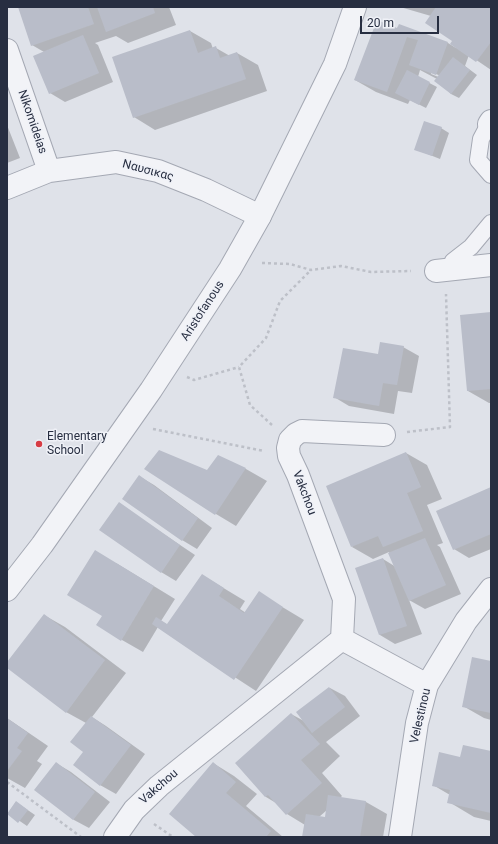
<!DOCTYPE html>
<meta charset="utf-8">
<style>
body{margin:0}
#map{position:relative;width:498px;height:844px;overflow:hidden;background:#dfe2e9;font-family:Roboto,sans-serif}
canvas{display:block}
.frame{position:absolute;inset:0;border:8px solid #272e41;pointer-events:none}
.scale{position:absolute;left:360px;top:16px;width:79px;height:18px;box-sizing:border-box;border:2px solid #272e41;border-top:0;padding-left:5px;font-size:12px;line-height:14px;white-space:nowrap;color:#272e41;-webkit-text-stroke:3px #eff1f7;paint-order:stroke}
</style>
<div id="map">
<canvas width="498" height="844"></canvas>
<div class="frame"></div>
<div class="scale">20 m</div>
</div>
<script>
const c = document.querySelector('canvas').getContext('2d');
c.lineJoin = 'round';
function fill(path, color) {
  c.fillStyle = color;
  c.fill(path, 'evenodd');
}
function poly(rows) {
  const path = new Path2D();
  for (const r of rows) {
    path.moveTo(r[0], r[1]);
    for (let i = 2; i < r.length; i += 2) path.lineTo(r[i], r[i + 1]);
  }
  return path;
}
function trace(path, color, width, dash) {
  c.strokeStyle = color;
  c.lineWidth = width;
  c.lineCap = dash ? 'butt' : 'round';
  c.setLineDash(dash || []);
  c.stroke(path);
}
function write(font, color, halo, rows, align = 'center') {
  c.font = font + ' Roboto,sans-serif';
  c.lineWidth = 3;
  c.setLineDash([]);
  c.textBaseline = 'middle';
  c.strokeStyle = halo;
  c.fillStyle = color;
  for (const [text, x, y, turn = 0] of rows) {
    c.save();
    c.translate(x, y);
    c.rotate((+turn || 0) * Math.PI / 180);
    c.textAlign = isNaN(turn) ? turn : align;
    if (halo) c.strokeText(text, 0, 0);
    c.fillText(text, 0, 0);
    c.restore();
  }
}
fill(poly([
 [19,7,169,7,176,25,128,43,116,36,95,43,98,45,113,82,65,102,50,93,44,52,32,45],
 [400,7,491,7,491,70,469,55,465,66,477,75,459,98,451,94,437,79,420,70,418,77,437,87,426,108,410,100,408,104,376,92,355,80,399,26,448,43,456,48,453,41,431,16],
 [431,72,441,76,441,78,431,74],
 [190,31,211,43,213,49,216,48,230,56,237,53,258,65,267,91,155,130,134,117],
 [7,125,20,158,7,163],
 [441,128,449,133,440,159,415,149],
 [491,313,491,403,489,403,468,391],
 [403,347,419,356,412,393,398,391,394,414,349,406,334,397,379,356],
 [406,453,427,465,442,499,427,505,443,543,437,545,440,547,461,594,425,609,409,600,422,634,395,644,380,635,356,569,383,559,396,567,389,552,373,559,352,547],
 [218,456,246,469,267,481,236,526,216,514,208,471],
 [139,476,154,485,212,528,197,549,182,540],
 [491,489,491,549,469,558,454,549],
 [119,504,195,555,176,581,161,572],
 [116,563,175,599,161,621,168,625,202,575,245,601,240,609,246,613,259,593,304,620,256,691,158,627,143,652,122,640,103,616],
 [44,615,65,627,126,673,92,717,106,726,145,754,116,794,100,785,84,752,86,723,66,712,7,667,7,664],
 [491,662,491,720,484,718,463,706],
 [330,688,345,696,360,716,326,742,340,756,322,773,342,796,340,798,366,802,387,814,383,837,303,837,305,825,287,814,276,803,266,797,236,763,291,714,304,721],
 [327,810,326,818,319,817],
 [7,718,48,746,37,761,42,764,25,788,7,778],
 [491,752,491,821,474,817,449,802,450,795,433,785,461,758],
 [56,763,71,772,110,802,89,828,74,820,36,790],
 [213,763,234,776,257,794,246,806,283,837,198,837],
 [16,802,35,815,27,826,8,813]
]), '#0003');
fill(poly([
 [18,7,88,7,94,24,31,46],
 [97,7,153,7,155,13,106,32],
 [436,7,491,7,491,42,476,62,450,44,452,41,425,23],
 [377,20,397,28,399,24,448,42,436,75,409,65,418,40,407,37,387,92,354,80],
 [190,30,198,53,216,46,220,58,237,52,246,79,133,118,112,57],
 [83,35,99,73,49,94,33,56],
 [453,57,470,70,451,94,434,81],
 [407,70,430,82,419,105,395,93],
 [424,121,442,127,432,156,414,150],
 [491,312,491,389,467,391,460,315],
 [380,342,404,346,397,385,383,383,379,406,333,398,343,348,378,354],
 [159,450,207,470,218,455,246,468,215,515,144,469],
 [406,452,421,487,407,493,423,531,383,547,378,536,351,547,326,486],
 [139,475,198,518,182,541,122,499],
 [491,487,491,534,453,550,436,511],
 [119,502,180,545,161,573,99,530],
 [425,538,446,585,409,601,388,553],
 [95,550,154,586,121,641,96,625,102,616,67,595],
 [383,558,407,626,379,635,355,568],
 [202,574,224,588,219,596,244,613,259,591,283,607,234,680,152,624,156,617,167,624],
 [44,614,105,660,66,713,7,668,7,662],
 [472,657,491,661,491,713,462,707],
 [329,687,345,707,312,733,296,712],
 [291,713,320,744,301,760,322,783,286,815,268,795,265,797,235,763],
 [91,716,131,745,100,786,73,765,83,752,70,742],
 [7,718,28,733,17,748,22,751,7,771],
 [463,745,491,751,491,813,447,803,450,790,432,786,439,752,460,757],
 [56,762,95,792,73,820,34,790],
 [213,762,236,782,226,793,271,831,266,837,196,837,169,814],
 [328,795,366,801,360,837,302,837,306,814,325,817],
 [16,801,28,810,18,823,7,814]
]), '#b9bdc9');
const service = poly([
 [489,124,481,139,478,160,491,175],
 [454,269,453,261,471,247,491,223]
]);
const minor = poly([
 [7,50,49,171],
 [489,124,491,121],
 [7,188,49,171,116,162,158,171,206,190,260,216],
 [436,271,491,265],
 [342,639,427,685],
 [115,837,134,810,159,786,342,639,344,599,298,475,289,456,288,448,290,440,296,434,302,431,384,435],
 [400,837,417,723,427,685,466,621,491,589]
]);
const tertiary = poly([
 [7,590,42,545,151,390,230,269,260,216,335,64,355,7]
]);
trace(service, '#a4a8b3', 18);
trace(minor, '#a4a8b3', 24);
trace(tertiary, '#a4a8b3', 24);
trace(poly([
 [262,263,290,264,311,270,341,266,371,272,411,271],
 [187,377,194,380,239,367],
 [272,425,250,405,239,367,266,338,280,301,311,270],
 [153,429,264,451],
 [407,432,450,427,446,294],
 [7,782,81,837],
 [154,824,173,837]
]), '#bdc0c8', 2.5, [3, 3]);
trace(service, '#f2f3f7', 16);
trace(minor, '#f2f3f7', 22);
trace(tertiary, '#f2f3f7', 22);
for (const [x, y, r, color] of [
 [39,444,4,"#d73c44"]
]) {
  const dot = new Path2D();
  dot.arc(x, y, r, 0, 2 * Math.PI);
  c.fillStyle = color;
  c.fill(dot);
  trace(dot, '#eff1f7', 1.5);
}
write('12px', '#272e41', '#eff1f7', [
 ["Nikomideias",32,122,71],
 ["Ναυσικας",148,171,15],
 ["Aristofanous",203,311,-57],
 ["Vakchou",304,493,69],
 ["Velestinou",421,716,-77],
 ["Vakchou",159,787,-41]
]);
write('12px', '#272e41', '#eff1f7', [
 ["Elementary",47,437],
 ["School",47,451]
], 'left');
</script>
